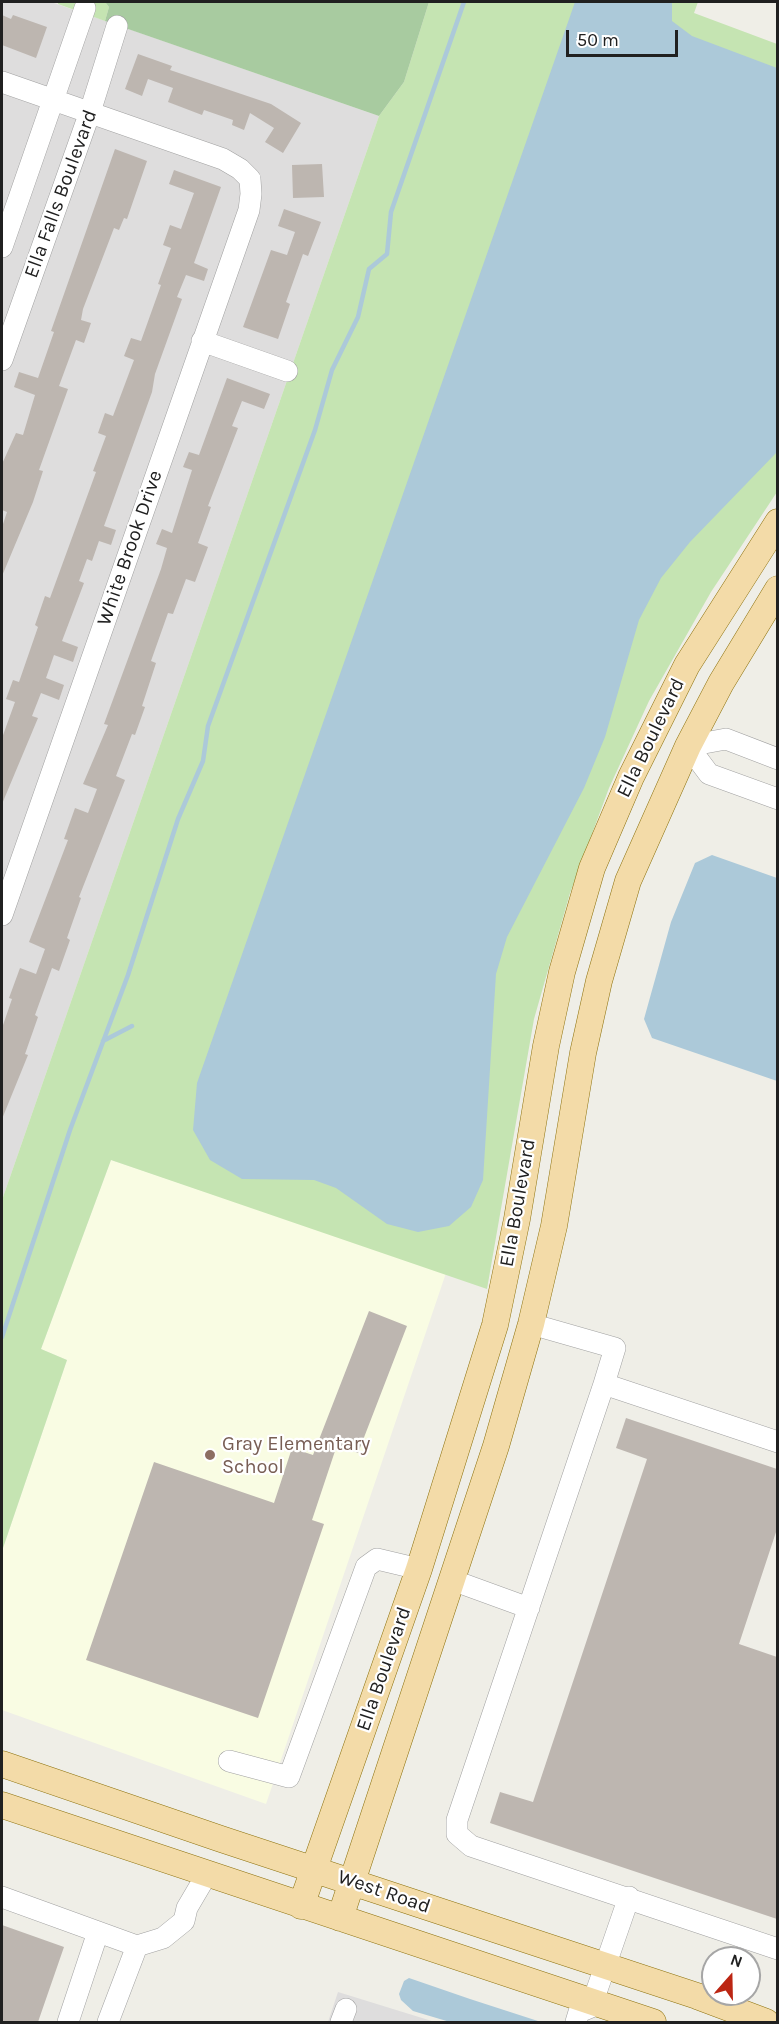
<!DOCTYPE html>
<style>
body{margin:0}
#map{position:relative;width:779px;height:2024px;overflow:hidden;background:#efeee7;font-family:Karla,sans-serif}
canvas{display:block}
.frame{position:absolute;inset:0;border:3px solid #202020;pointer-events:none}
.north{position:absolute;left:701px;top:1946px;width:60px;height:60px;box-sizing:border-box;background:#fff;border:2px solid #a6a6a6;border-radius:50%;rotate:20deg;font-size:16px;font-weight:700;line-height:24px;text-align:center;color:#202020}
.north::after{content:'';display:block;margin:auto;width:21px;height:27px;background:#bc2613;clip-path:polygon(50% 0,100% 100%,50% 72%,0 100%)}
.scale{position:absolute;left:566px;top:30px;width:112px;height:27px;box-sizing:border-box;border:3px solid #202020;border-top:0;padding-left:8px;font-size:18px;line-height:21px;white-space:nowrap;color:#202020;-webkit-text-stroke:4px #fff;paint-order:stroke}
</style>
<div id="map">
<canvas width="779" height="2024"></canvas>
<div class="frame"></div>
<div class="north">N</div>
<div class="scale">50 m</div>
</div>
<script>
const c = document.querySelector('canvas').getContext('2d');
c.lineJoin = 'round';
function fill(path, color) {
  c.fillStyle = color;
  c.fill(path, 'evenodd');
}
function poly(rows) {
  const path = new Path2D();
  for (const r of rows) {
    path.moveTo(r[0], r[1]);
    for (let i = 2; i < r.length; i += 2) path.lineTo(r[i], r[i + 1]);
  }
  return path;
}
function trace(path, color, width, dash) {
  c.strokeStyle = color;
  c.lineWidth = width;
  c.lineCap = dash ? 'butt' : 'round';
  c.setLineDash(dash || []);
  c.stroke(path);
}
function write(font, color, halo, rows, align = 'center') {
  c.font = font + ' Karla,sans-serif';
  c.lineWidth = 4.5;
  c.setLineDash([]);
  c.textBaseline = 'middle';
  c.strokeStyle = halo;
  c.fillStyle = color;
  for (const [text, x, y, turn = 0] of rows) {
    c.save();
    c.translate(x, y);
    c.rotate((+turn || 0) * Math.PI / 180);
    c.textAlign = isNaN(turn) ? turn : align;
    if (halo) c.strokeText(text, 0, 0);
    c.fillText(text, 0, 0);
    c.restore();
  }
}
fill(poly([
 [2,2,51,2,379,116,2,1200],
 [338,1992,435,2022,328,2022]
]), '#dedddd');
fill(poly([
 [111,1160,446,1273,266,1804,2,1710,2,1551,67,1360,41,1349]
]), '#f9fce3');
fill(poly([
 [58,2,105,2,109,7,105,21,58,4],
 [429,2,698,2,694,13,777,44,777,492,711,592,649,701,609,788,570,893,534,1019,487,1289,111,1160,41,1349,67,1360,2,1551,2,1200,379,116,404,82]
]), '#c5e4b2');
fill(poly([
 [105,2,429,2,404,82,379,116,105,21,109,7]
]), '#a8cba0');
fill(poly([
 [575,2,672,2,672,21,692,36,777,68,777,452,690,542,661,578,639,620,605,737,584,788,507,937,496,974,483,1180,471,1207,449,1226,418,1232,387,1224,336,1188,314,1180,242,1179,210,1160,193,1130,197,1083],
 [712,855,777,878,777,1081,652,1038,644,1019,671,922,695,863],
 [409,1978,470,1999,541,2022,450,2022,413,2011,401,2000,399,1994,404,1981]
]), '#acc9d9');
trace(poly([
 [103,1041,132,1026],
 [2,1337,70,1130,128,975,178,819,203,761,208,726,315,430,332,370,358,317,369,269,387,254,391,212,464,2]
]), '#acc9d9', 4.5);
fill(poly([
 [2,15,11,19,13,15,47,27,36,58,2,45],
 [138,54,172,66,170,70,271,104,301,123,283,153,265,142,274,128,250,113,244,130,232,125,233,120,204,110,202,115,168,102,173,88,148,79,142,96,125,89],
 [115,149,147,161,127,219,124,218,119,230,114,228,83,309,81,320,91,323,84,343,76,340,59,386,68,389,39,470,43,471,33,502,2,576,2,527,7,512,2,510,2,464,16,433,23,435,35,395,14,387,19,372,38,378,54,332,51,331],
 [322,164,324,197,293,198,292,165],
 [174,170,221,187,194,263,208,269,204,281,186,275,177,297,182,299,155,374,152,392,104,526,116,530,111,545,99,541,92,561,87,559,79,581,84,583,62,641,78,647,73,662,54,655,46,678,64,685,59,700,41,693,32,716,38,718,2,804,2,738,15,702,6,699,13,680,19,682,38,627,35,625,45,596,50,598,96,472,93,471,106,436,98,433,105,413,113,416,134,360,124,356,131,338,141,341,161,285,158,284,171,248,163,245,170,225,181,229,194,193,169,184],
 [284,209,321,222,308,256,303,254,286,302,290,304,278,339,243,327,271,250,287,255,295,232,278,226],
 [227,378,270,394,264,409,242,401,232,426,238,428,208,506,211,507,198,543,208,547,195,582,186,579,173,614,168,613,151,661,156,663,142,706,145,707,135,735,132,734,116,776,125,780,79,897,81,898,67,938,70,940,59,971,52,968,35,1015,38,1017,25,1054,28,1055,2,1119,2,1028,12,999,9,998,20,968,36,974,45,949,29,942,68,840,64,839,75,808,88,813,97,789,83,784,108,725,104,724,161,569,167,548,156,544,162,529,172,533,192,470,183,467,189,452,199,455],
 [369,1311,407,1326,358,1453,337,1445,312,1520,324,1524,258,1718,86,1660,154,1462,274,1503,292,1448,313,1455],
 [626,1418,777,1469,777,1529,739,1644,777,1657,777,1919,490,1823,500,1792,533,1802,647,1459,616,1448],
 [2,1925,64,1947,38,2022,2,2022]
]), '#bdb6b0');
const minor = poly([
 [2,82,223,159,240,169,250,179,251,194,249,210,2,915],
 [2,247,85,8],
 [202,341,287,371],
 [2,360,90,112,117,26],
 [778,759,726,739,688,746,709,774,778,799],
 [531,1324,615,1348,604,1384],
 [778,1442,604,1384,457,1820,457,1834,471,1846,778,1949],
 [452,1580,529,1608],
 [229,1761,289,1777,366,1567,377,1559,419,1569],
 [2,1897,137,1946],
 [591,2007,629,1897],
 [68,2022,98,1932],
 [108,2022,137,1946,163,1938,184,1921,187,1908,207,1874],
 [341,2022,346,2009],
 [576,2022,579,2012,591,2007]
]);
const major = poly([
 [2,1764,221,1839,697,1996,766,2022],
 [2,1805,653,2022],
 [301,1906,419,1569,495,1325,517,1219,546,1046,562,972,592,868,631,777,687,665,778,522],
 [340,1918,496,1446,531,1324,554,1226,583,1053,599,981,628,881,688,746,721,683,778,589]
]);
trace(minor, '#a1a1a1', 22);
trace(major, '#8d720e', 27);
trace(minor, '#fff', 21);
trace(major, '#f3dba8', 26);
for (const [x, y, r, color] of [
 [210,1455,6,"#8d6e63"]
]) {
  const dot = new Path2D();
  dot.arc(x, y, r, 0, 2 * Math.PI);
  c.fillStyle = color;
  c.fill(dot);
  trace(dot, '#fff', 2);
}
write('20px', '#202020', '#fff', [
 ["Ella Falls Boulevard",61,194,-70],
 ["White Brook Drive",130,548,-71],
 ["Ella Boulevard",651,738,-64],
 ["Ella Boulevard",518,1203,-80],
 ["Ella Boulevard",384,1669,-71],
 ["West Road",384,1892,19]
]);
write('20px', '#785e54', '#fff', [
 ["Gray Elementary",222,1444],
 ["School",222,1467]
], 'left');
</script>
